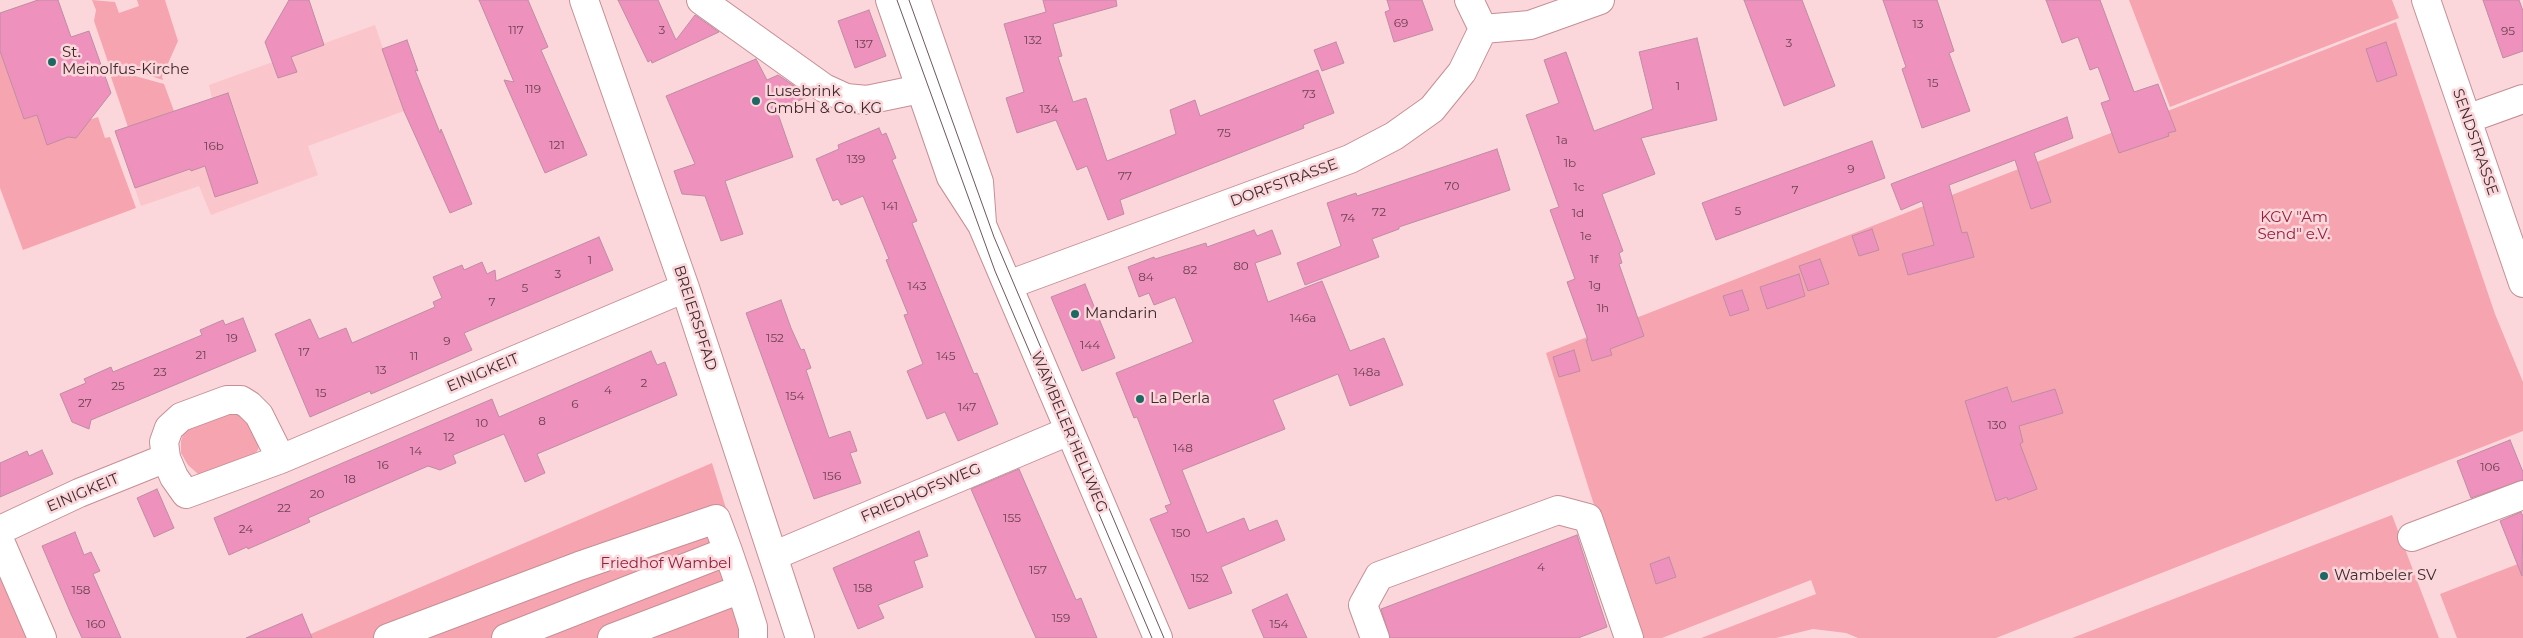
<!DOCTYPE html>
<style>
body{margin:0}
canvas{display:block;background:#fbd7db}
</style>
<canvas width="2523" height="638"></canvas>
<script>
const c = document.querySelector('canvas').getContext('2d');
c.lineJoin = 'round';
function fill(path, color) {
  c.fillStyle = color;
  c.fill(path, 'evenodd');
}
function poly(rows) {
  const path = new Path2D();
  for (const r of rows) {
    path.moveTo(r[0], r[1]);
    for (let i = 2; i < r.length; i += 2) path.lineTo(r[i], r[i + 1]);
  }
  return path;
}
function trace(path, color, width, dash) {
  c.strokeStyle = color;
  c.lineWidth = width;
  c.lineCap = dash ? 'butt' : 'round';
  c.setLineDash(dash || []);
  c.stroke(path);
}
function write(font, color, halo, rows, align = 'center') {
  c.font = font + ' Montserrat,sans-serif';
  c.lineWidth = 5;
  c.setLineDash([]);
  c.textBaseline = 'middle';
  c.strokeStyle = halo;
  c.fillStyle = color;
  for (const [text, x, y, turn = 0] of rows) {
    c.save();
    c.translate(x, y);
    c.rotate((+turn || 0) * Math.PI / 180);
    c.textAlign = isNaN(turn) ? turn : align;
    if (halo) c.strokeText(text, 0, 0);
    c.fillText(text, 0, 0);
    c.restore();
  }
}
fill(poly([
 [375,25,404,111,308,146,318,175,211,215,199,186,141,206,115,131,212,98,209,85]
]), '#fac5cb');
fill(poly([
 [92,0,115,2,119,13,139,6,137,0,165,0,178,41,162,77,163,80,108,62,94,21,96,10],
 [2129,0,2392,0,2399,18,2170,107],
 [2396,22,2495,314,2523,382,2523,431,1996,638,1858,638,1846,633,1813,629,1776,638,1701,638,1816,594,1811,580,1662,638,1636,638,1546,353],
 [0,51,24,119,37,115,68,137,73,137,81,132,80,123,98,117,105,138,110,137,136,208,23,250,0,188],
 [124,73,164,84,174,111,128,127,111,77],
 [236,408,247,413,260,440,258,450,252,457,210,475,198,474,188,465,181,453,181,441,184,432,191,426],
 [712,463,766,638,301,638,548,533],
 [2392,515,2439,638,2072,638],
 [0,562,33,638,0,638],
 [2523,562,2523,638,2457,638,2440,594]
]), '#f6a5b0');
const building = poly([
 [38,0,58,0,71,37,89,31,111,93,76,138,68,137,47,145,37,115,24,119,0,51,0,13,38,0],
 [289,0,309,0,324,45,291,57,297,72,278,78,265,42,289,0],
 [479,0,528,0,548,47,541,50,587,155,545,173,504,80,514,82,479,0],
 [618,0,658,0,676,40,695,15,719,32,652,63,651,60,648,62,618,0],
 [1043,0,1116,0,1117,6,1053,24,1062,56,1058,57,1073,102,1086,98,1107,161,1176,134,1170,110,1195,100,1200,116,1318,70,1334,113,1303,125,1304,128,1120,200,1124,214,1108,220,1087,166,1077,170,1056,120,1017,133,1006,98,1024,92,1004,24,1046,12,1043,0],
 [1387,0,1422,0,1433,30,1394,42,1385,12,1390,10,1387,0],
 [1744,0,1802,0,1835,86,1784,106,1744,0],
 [1883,0,1937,0,1954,51,1949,53,1970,111,1922,128,1902,69,1906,67,1883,0],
 [2046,0,2100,0,2134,92,2158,84,2176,131,2168,133,2169,136,2119,153,2101,103,2110,100,2098,67,2090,70,2078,37,2062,43,2046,0],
 [2483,0,2519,0,2523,11,2523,51,2503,58,2483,0],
 [869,10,886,56,855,68,838,21,869,10],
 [1697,38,1717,120,1641,138,1655,174,1602,194,1623,251,1619,253,1622,263,1619,264,1644,336,1610,349,1612,355,1592,361,1586,340,1588,340,1567,282,1575,279,1550,210,1559,207,1526,115,1559,103,1544,60,1566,52,1594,131,1653,109,1639,52,1697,38],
 [407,40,418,71,415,70,440,133,441,129,472,204,450,213,404,111,382,49,407,40],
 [1336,42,1344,63,1322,71,1314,50,1336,42],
 [2386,42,2397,75,2377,82,2366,49,2386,42],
 [756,59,767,80,778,75,809,96,777,111,793,157,725,181,743,234,721,241,705,196,682,194,674,171,695,164,666,96,756,59],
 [228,93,258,183,215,197,205,166,191,171,190,169,135,188,115,131,228,93],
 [2067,117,2073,138,2034,153,2051,202,2031,209,2015,160,1949,185,1962,233,1967,232,1974,257,1908,275,1902,254,1934,245,1922,201,1901,210,1891,184,2067,117],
 [879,128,882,135,886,133,896,158,892,160,917,221,912,223,974,374,977,373,998,424,958,441,945,412,927,419,907,371,923,364,904,315,908,314,886,260,889,259,863,196,841,205,838,199,833,201,816,159,839,149,838,145,879,128],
 [1872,141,1885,178,1716,240,1702,203,1872,141],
 [1497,149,1510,190,1399,227,1399,229,1372,239,1379,257,1305,285,1297,263,1341,246,1327,203,1356,193,1357,196,1497,149],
 [1872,229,1879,250,1859,256,1852,236,1872,229],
 [1254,230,1257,236,1272,230,1281,254,1255,263,1268,302,1322,281,1350,351,1384,338,1403,385,1350,406,1338,374,1273,400,1285,429,1182,470,1207,533,1244,518,1249,531,1277,520,1285,540,1221,567,1232,593,1189,609,1150,519,1168,512,1165,506,1171,504,1137,417,1134,418,1116,373,1193,342,1175,297,1154,305,1149,293,1139,297,1128,267,1154,257,1155,259,1206,243,1207,247,1254,230],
 [599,237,613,270,464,333,472,350,371,394,370,391,310,417,275,334,310,319,319,339,346,328,352,343,435,307,433,302,442,298,433,277,462,265,464,270,482,262,487,274,495,270,496,281,599,237],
 [1820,259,1829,284,1808,291,1799,266,1820,259],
 [1799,274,1805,296,1767,309,1760,287,1799,274],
 [1085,284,1115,358,1082,371,1051,297,1085,284],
 [1742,290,1749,310,1730,316,1723,296,1742,290],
 [781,300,791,328,801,350,804,349,811,368,806,370,829,438,850,431,857,451,850,453,861,483,814,499,746,313,781,300],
 [243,318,256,351,91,420,89,429,72,422,60,394,86,383,84,379,111,367,113,372,202,335,200,330,223,320,225,325,243,318],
 [1574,350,1580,371,1559,377,1553,357,1574,350],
 [651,351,657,365,665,362,677,395,537,454,545,473,525,482,504,434,453,455,456,463,440,470,428,466,308,518,310,522,248,549,247,547,229,555,214,518,492,399,499,417,651,351],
 [2007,387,2012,402,2055,389,2063,413,2019,426,2023,442,2020,444,2037,489,2008,500,2007,497,1996,501,1965,401,2007,387],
 [2510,440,2523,472,2523,480,2471,498,2457,461,2510,440],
 [42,450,53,474,0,497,0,463,27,451,29,456,42,450],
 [1019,469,1076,600,1081,598,1097,638,1036,638,1022,607,971,489,1019,469],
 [157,489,174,528,154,537,137,498,157,489],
 [2521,512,2523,516,2522,576,2500,521,2521,512],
 [919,531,928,556,914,561,923,587,878,605,884,618,858,629,833,568,919,531],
 [75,532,84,555,91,552,100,571,93,574,121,638,82,638,71,614,42,546,75,532],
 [1577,535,1607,627,1578,638,1390,638,1381,609,1577,535],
 [1669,557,1676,577,1656,584,1650,564,1669,557],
 [1287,594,1307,638,1264,638,1252,610,1287,594],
 [302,614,312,638,246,638,302,614]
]);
fill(building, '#ef91bd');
trace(building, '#be8da3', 1);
const minor = poly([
 [584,0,685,288,800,638],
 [701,0,824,88,846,98,867,100,920,89],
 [1469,0,1483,29],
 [2426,0,2523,283],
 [1483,29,1530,25,1600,0],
 [2467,119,2523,99],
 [1008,285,1350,159,1394,136,1432,109,1462,72,1483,29],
 [281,459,259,415,249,405,241,400,227,400,181,417,169,428,164,442,166,458,174,477,186,494,281,459,685,288],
 [0,530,79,493,166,458],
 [2412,537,2523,495],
 [0,541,42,638],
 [773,556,1069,431],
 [388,638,579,566,716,519,728,551],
 [506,638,728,551,741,589],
 [612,638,741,589,753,627,753,638],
 [1375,638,1363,605,1379,576,1558,510,1588,518,1629,638]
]);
const major = poly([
 [890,0,951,177,982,225,1158,638],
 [916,0,979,182,982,223]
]);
trace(minor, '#c58f95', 30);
trace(major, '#c58f95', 30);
trace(minor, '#fff', 28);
trace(major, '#fff', 28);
trace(poly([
 [897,0,995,271,1152,638],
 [909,0,994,237,1164,638]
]), '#6f5659', 1);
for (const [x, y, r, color] of [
 [52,62,5,"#1b6864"],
 [756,101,5,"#1b6864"],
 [1075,314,5,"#1b6864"],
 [1140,399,5,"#1b6864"],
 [2324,576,5,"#1b6864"]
]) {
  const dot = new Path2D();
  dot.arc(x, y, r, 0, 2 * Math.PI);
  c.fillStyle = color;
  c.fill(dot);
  trace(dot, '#fbd7db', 2);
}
write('12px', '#6b4350', null, [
 ["69",1401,23],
 ["13",1918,24],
 ["117",516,30],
 ["3",662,30],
 ["95",2508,31],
 ["132",1033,40],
 ["3",1789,43],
 ["137",864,44],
 ["15",1933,83],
 ["1",1678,86],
 ["119",533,89],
 ["73",1309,94],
 ["134",1049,109],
 ["75",1224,133],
 ["1a",1562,140],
 ["121",557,145],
 ["16b",214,146],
 ["139",856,159],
 ["1b",1570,163],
 ["9",1851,169],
 ["77",1125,176],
 ["70",1452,186],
 ["1c",1579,187],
 ["7",1795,190],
 ["141",890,206],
 ["5",1738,211],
 ["72",1379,212],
 ["1d",1578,213],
 ["74",1348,218],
 ["1e",1586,236],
 ["1f",1594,259],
 ["1",590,260],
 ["80",1241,266],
 ["82",1190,270],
 ["3",558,274],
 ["84",1146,277],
 ["1g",1595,285],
 ["143",917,286],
 ["5",525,288],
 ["7",492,302],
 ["1h",1603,308],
 ["146a",1303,318],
 ["19",232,338],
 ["152",775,338],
 ["9",447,341],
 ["144",1090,345],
 ["17",304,352],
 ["21",201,355],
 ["11",414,356],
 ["145",946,356],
 ["13",381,370],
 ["23",160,372],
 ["148a",1367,372],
 ["2",644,383],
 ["25",118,386],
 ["4",608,390],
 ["15",321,393],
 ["154",795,396],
 ["27",85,403],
 ["6",575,404],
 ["147",967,407],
 ["8",542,421],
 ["10",482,423],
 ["130",1997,425],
 ["12",449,437],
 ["148",1183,448],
 ["14",416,451],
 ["16",383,465],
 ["106",2490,467],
 ["156",832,476],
 ["18",350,479],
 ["20",317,494],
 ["22",284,508],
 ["155",1012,518],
 ["24",246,529],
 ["150",1181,533],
 ["4",1541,567],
 ["157",1038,570],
 ["152",1200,578],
 ["158",863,588],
 ["158",81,590],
 ["159",1061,618],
 ["160",96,624],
 ["154",1279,624]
]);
write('15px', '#3f292c', '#fbd7db', [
 ["St.",62,53],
 ["Meinolfus-Kirche",62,70],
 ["Lusebrink",766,92],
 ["GmbH & Co. KG",766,109],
 ["Mandarin",1085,314],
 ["La Perla",1150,399],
 ["Wambeler SV",2334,576]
], 'left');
write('15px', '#3f292c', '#fbd7db', [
 ["SENDSTRASSE",2475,142,71],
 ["DORFSTRASSE",1284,183,-20],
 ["BREIERSPFAD",695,318,72],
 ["EINIGKEIT",483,373,-23],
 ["WAMBELER HELLWEG",1069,432,67],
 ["EINIGKEIT",83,493,-23],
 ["FRIEDHOFSWEG",921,493,-23]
]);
write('15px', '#961f3f', '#fbd7db', [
 ["KGV \"Am",2294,218],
 ["Send\" e.V.",2294,235],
 ["Friedhof Wambel",666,564]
]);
</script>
